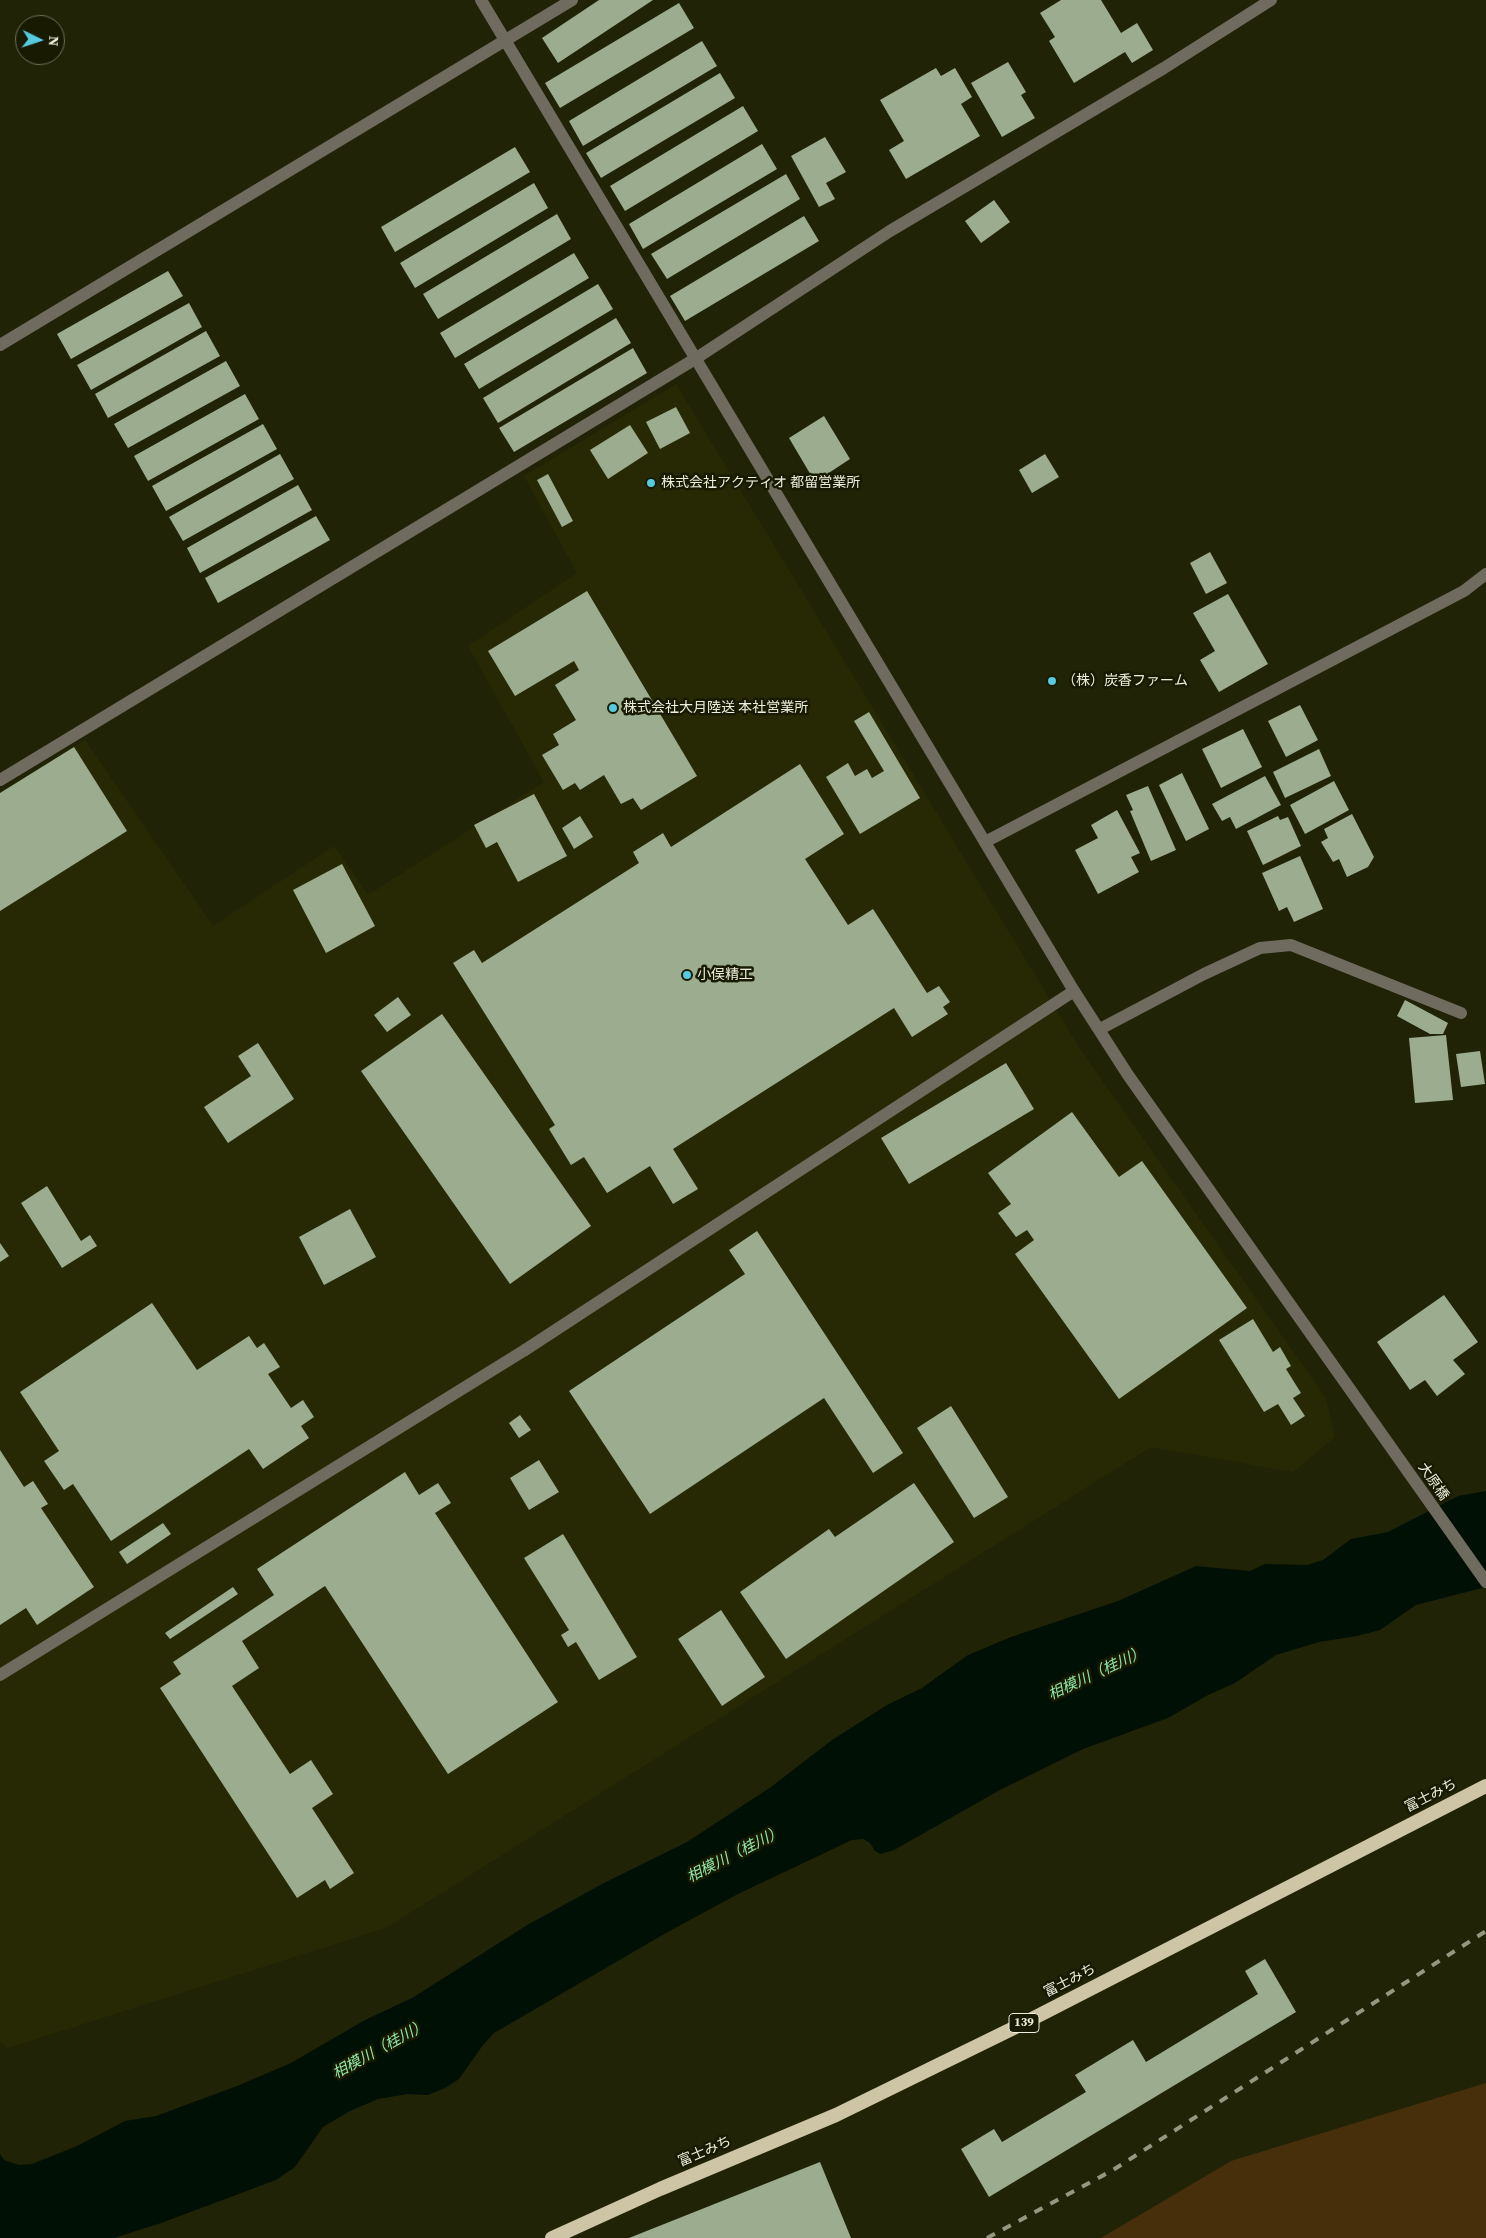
<!DOCTYPE html>
<meta charset="utf-8">
<style>
body{margin:0}
#map{position:relative;width:1486px;height:2238px;overflow:hidden;background:#212307;font-family:"Source Serif 4",serif}
canvas{display:block}
.north{position:absolute;left:15px;top:15px;width:50px;height:50px;box-sizing:border-box;background:#181a01;border:1px solid #6d6f59;border-radius:50%;rotate:94deg;font-size:14px;font-weight:700;line-height:20px;text-align:center;color:#edefde}
.north::after{content:'';display:block;margin:auto;width:18px;height:22px;background:#55cae0;clip-path:polygon(50% 0,100% 100%,50% 72%,0 100%)}
</style>
<div id="map">
<canvas width="1486" height="2238"></canvas>
<div class="north">N</div>
</div>
<script>
const c = document.querySelector('canvas').getContext('2d');
c.lineJoin = 'round';
function fill(path, color) {
  c.fillStyle = color;
  c.fill(path, 'evenodd');
}
function poly(rows) {
  const path = new Path2D();
  for (const r of rows) {
    path.moveTo(r[0], r[1]);
    for (let i = 2; i < r.length; i += 2) path.lineTo(r[i], r[i + 1]);
  }
  return path;
}
function trace(path, color, width, dash) {
  c.strokeStyle = color;
  c.lineWidth = width;
  c.lineCap = dash ? 'butt' : 'round';
  c.setLineDash(dash || []);
  c.stroke(path);
}
function write(font, color, halo, rows, align = 'center') {
  c.font = font + ' "Source Serif 4","Noto Sans JP",serif';
  c.lineWidth = 5;
  c.setLineDash([]);
  c.textBaseline = 'middle';
  c.strokeStyle = halo;
  c.fillStyle = color;
  for (const [text, x, y, turn = 0] of rows) {
    c.save();
    c.translate(x, y);
    c.rotate((+turn || 0) * Math.PI / 180);
    c.textAlign = isNaN(turn) ? turn : align;
    if (halo) c.strokeText(text, 0, 0);
    c.fillText(text, 0, 0);
    c.restore();
  }
}
fill(poly([
 [676,384,1080,1049,1326,1398,1335,1437,1293,1472,1151,1447,386,1928,8,2048,0,2042,0,792,85,740,213,926,334,846,368,895,544,782,468,646,577,573,524,476]
]), '#272904');
fill(poly([
 [1486,2083,1486,2238,1101,2238,1231,2161]
]), '#472f0c');
fill(poly([
 [1486,1491,1486,1587,1416,1605,1380,1630,1357,1636,1319,1642,1276,1655,1235,1683,1208,1695,1168,1718,1083,1749,1000,1790,894,1850,881,1854,875,1851,870,1843,863,1839,852,1840,738,1894,666,1933,494,2033,483,2045,459,2079,445,2088,428,2095,408,2094,378,2099,350,2111,323,2127,295,2167,276,2180,161,2223,114,2238,0,2238,0,2154,4,2160,19,2165,32,2164,77,2146,125,2121,156,2116,237,2086,291,2063,365,2020,412,1998,529,1924,604,1883,687,1842,771,1787,832,1740,887,1705,922,1688,968,1655,1011,1637,1118,1601,1196,1566,1250,1571,1265,1564,1307,1565,1323,1560,1351,1539,1388,1532,1458,1496]
]), '#011005');
fill(poly([
 [599,0,653,0,558,63,542,38],
 [1061,0,1101,0,1121,33,1137,23,1153,50,1132,63,1125,52,1074,83,1049,41,1055,37,1040,13],
 [679,3,694,28,560,108,545,83],
 [702,41,717,66,583,146,569,121],
 [1008,62,1026,92,1021,95,1035,118,1002,137,971,83],
 [936,68,941,76,955,68,972,97,961,104,980,136,906,179,889,150,904,141,880,100],
 [720,73,735,98,601,178,586,153],
 [743,106,758,131,625,211,610,186],
 [825,137,846,172,826,183,835,199,819,207,791,156],
 [762,144,777,169,643,249,629,224],
 [515,147,530,172,395,252,381,227],
 [786,174,800,199,667,279,651,254],
 [534,183,548,208,415,288,400,263],
 [994,200,1010,222,981,243,965,221],
 [557,214,571,239,438,319,423,294],
 [804,216,819,241,685,321,670,296],
 [574,253,589,278,455,358,440,333],
 [168,271,183,296,71,359,57,334],
 [598,284,613,309,479,389,464,364],
 [189,303,202,327,91,390,77,365],
 [616,318,631,343,498,423,483,398],
 [206,331,220,356,108,418,95,394],
 [633,348,647,373,514,452,499,428],
 [226,361,240,386,128,448,114,424],
 [245,394,259,419,148,481,134,456],
 [676,407,690,433,660,449,646,422],
 [824,416,850,459,815,482,789,438],
 [263,424,277,449,166,511,152,486],
 [630,425,648,453,608,479,590,450],
 [280,454,294,479,183,541,169,517],
 [1045,454,1059,477,1032,493,1019,470],
 [548,474,573,521,562,527,537,480],
 [298,485,312,510,200,573,187,548],
 [316,516,330,540,218,603,205,578],
 [1210,552,1227,583,1206,594,1190,563],
 [587,591,697,776,641,810,633,798,621,804,604,775,580,790,575,783,563,790,542,755,559,745,553,734,576,720,555,685,579,670,574,661,515,696,488,651],
 [1228,594,1268,664,1219,692,1200,660,1215,651,1193,613],
 [1300,705,1318,740,1286,757,1268,721],
 [869,712,920,798,860,834,826,777,848,763,855,776,867,769,872,778,884,771,854,721],
 [1243,729,1262,767,1221,788,1202,749],
 [74,747,127,831,0,911,0,793],
 [1319,749,1331,776,1285,798,1273,772],
 [800,764,844,834,805,859,848,925,873,909,927,993,939,986,950,1002,943,1007,948,1014,912,1037,894,1008,673,1149,698,1189,673,1204,650,1166,607,1193,584,1157,571,1165,549,1129,555,1125,453,963,474,950,482,963,639,863,633,852,663,833,671,847],
 [1182,773,1209,829,1186,841,1159,785],
 [1265,776,1281,805,1236,829,1230,817,1222,821,1212,804],
 [1334,781,1349,810,1305,834,1290,805],
 [1148,786,1176,850,1151,861,1130,811,1133,810,1126,795],
 [534,794,567,856,518,882,497,842,486,848,474,825],
 [1117,810,1140,853,1131,857,1139,872,1098,894,1075,850,1098,838,1091,825],
 [1352,814,1374,857,1368,867,1347,877,1339,859,1333,862,1321,842,1328,838,1324,829],
 [580,816,593,837,574,849,562,828],
 [1278,816,1280,820,1288,817,1301,846,1263,865,1247,831],
 [1300,856,1323,909,1294,922,1287,907,1279,911,1262,873],
 [342,864,375,926,326,953,293,890],
 [398,997,411,1015,387,1032,374,1015],
 [1405,1000,1448,1023,1443,1034,1430,1034,1397,1016],
 [442,1014,591,1226,510,1284,361,1071],
 [1446,1035,1453,1100,1415,1103,1409,1038],
 [258,1043,294,1099,228,1143,204,1107,251,1076,238,1056],
 [1480,1051,1485,1084,1461,1087,1456,1054],
 [1006,1063,1034,1109,909,1184,881,1138],
 [1072,1112,1119,1177,1142,1161,1247,1308,1119,1399,1015,1254,1034,1240,1027,1230,1016,1237,998,1213,1011,1204,988,1173],
 [47,1186,81,1241,90,1235,97,1246,62,1268,21,1203],
 [350,1209,376,1257,324,1285,299,1237],
 [757,1231,903,1453,873,1473,824,1398,650,1514,569,1391,745,1274,729,1250],
 [0,1243,9,1256,0,1262],
 [1444,1295,1478,1342,1453,1360,1465,1374,1437,1396,1425,1380,1410,1390,1377,1342],
 [152,1303,197,1370,249,1336,257,1348,264,1343,280,1367,268,1374,291,1408,303,1400,314,1417,301,1426,309,1438,263,1469,249,1449,111,1541,73,1484,64,1490,44,1461,59,1451,20,1392],
 [1253,1319,1273,1352,1280,1347,1291,1366,1286,1369,1301,1393,1293,1398,1305,1416,1291,1425,1278,1404,1264,1412,1219,1340],
 [951,1406,1008,1497,974,1518,917,1428],
 [520,1415,531,1430,519,1438,509,1423],
 [0,1450,24,1487,33,1481,48,1504,41,1508,94,1587,37,1625,26,1608,0,1625],
 [539,1460,559,1492,529,1510,510,1478],
 [405,1472,419,1495,438,1483,451,1503,435,1513,558,1702,448,1774,325,1586,242,1641,259,1668,232,1686,290,1774,311,1760,333,1794,312,1808,354,1873,330,1889,325,1880,297,1898,160,1688,181,1674,173,1662,274,1595,257,1569],
 [914,1483,954,1542,786,1659,740,1592,829,1529,835,1537],
 [163,1523,171,1534,127,1564,119,1552],
 [563,1534,637,1657,599,1680,576,1642,568,1647,561,1635,569,1630,524,1558],
 [233,1587,238,1594,170,1639,165,1633],
 [721,1610,765,1677,722,1706,678,1639],
 [1265,1959,1296,2012,989,2197,961,2149,994,2129,1002,2142,1086,2092,1075,2075,1133,2040,1146,2062,1258,1994,1245,1971],
 [820,2162,851,2238,629,2238]
]), '#9bac8f');
trace(poly([
 [0,780,695,359],
 [985,842,1464,591,1486,574],
 [0,1675,525,1350]
]), '#6f6b5e', 12);
trace(poly([
 [0,345,572,0],
 [695,359,890,231,1164,68,1271,0],
 [1100,1029,1204,974,1260,948,1291,945,1461,1013],
 [525,1350,1074,991]
]), '#6f6b5e', 12);
trace(poly([
 [481,0,1074,991,1128,1075,1486,1582]
]), '#6f6b5e', 12);
trace(poly([
 [552,2238,660,2189,836,2115,1026,2022,1486,1786]
]), '#cec5a7', 14);
trace(poly([
 [987,2238,1113,2170,1486,1931]
]), '#959781', 4, [9, 9]);
for (const [x, y, r, color] of [
 [651,483,5,"#55cae0"],
 [1052,681,5,"#55cae0"],
 [613,708,5,"#55cae0"],
 [687,975,5,"#55cae0"]
]) {
  const dot = new Path2D();
  dot.arc(x, y, r, 0, 2 * Math.PI);
  c.fillStyle = color;
  c.fill(dot);
  trace(dot, '#181a01', 2);
}
for (const [x, y, w] of [
 [1024,2023,30]
]) {
  const box = new Path2D();
  box.roundRect(x - w / 2, y - 9.5, w, 19, 4);
  c.fillStyle = '#181a01';
  c.fill(box);
  trace(box, '#edefde', 1);
}
write('bold 12px', '#edefde', null, [
 ["139",1024,2023]
]);
write('14px', '#edefde', '#181a01', [
 ["株式会社アクティオ 都留営業所",661,483],
 ["（株）炭香ファーム",1062,681],
 ["株式会社大月陸送 本社営業所",623,708],
 ["小俣精工",697,975]
], 'left');
write('14px', '#edefde', '#181a01', [
 ["大原橋",1433,1482,55],
 ["富士みち",1431,1796,-27],
 ["富士みち",1070,1981,-27],
 ["富士みち",705,2152,-23]
]);
write('italic 15px', '#90e6a9', '#181a01', [
 ["相模川（桂川）",1097,1674,-25],
 ["相模川（桂川）",735,1855,-27],
 ["相模川（桂川）",380,2050,-29]
]);
</script>
